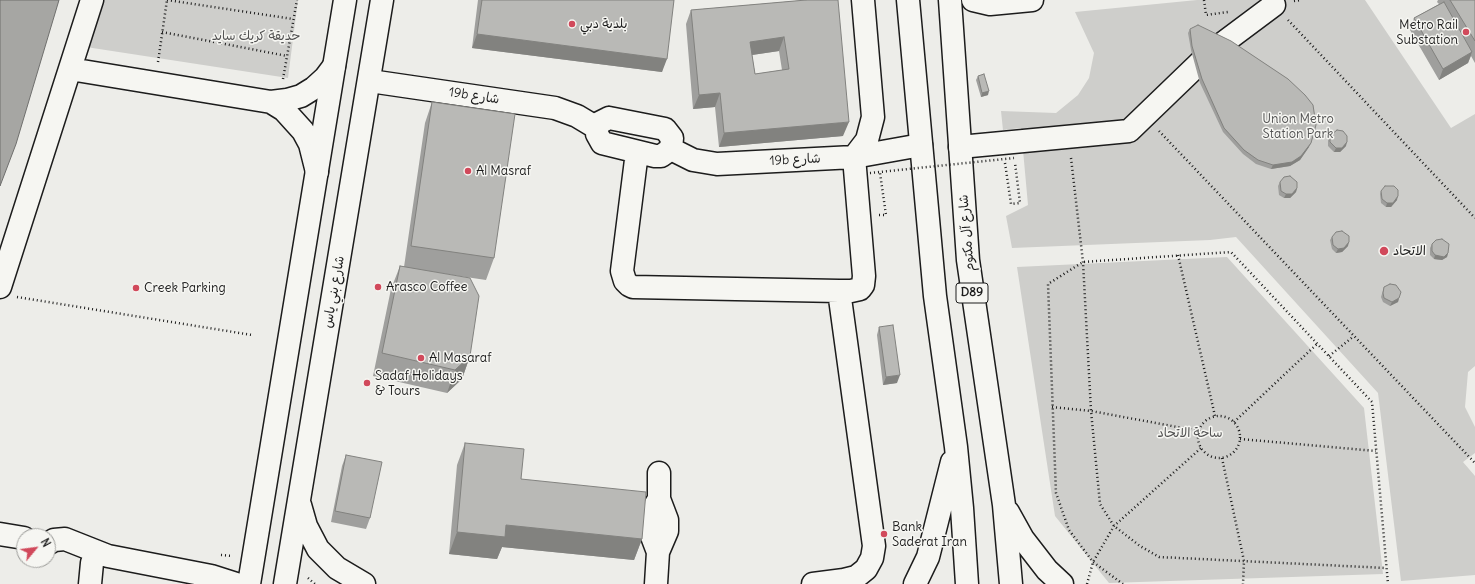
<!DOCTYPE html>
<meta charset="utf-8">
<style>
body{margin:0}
#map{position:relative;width:1475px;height:584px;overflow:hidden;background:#edede9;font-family:Delius,sans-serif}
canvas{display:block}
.north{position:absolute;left:16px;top:528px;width:40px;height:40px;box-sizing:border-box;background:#f6f6f2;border:1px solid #9f9f9c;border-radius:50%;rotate:61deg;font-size:11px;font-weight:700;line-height:16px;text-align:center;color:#1c1c1c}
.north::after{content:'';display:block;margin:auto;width:14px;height:18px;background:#d1495b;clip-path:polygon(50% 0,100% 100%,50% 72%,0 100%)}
</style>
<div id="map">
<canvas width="1475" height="584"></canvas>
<div class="north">N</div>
</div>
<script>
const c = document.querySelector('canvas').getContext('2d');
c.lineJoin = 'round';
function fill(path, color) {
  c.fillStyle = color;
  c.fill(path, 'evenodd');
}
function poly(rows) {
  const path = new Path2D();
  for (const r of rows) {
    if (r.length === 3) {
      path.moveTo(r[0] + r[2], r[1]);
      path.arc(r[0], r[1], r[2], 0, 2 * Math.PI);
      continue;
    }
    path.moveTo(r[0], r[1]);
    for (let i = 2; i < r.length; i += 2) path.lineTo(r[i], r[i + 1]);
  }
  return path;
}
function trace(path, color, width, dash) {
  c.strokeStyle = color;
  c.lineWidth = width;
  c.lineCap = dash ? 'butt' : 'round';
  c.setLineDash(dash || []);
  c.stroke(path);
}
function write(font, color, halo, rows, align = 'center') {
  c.font = font + ' Delius,"Playpen Sans Arabic",sans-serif';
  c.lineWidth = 3;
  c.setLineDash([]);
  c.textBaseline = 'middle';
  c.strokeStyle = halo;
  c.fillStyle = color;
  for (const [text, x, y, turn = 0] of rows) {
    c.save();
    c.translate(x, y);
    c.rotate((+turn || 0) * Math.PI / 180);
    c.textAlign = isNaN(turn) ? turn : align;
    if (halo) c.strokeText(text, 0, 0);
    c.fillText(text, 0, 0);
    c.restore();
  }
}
fill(poly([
 [100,0,298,0,288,78,86,47],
 [1197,0,1365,0,1451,128,1475,114,1475,366,1468,372,1465,407,1475,427,1475,453,1463,462,1475,476,1475,575,1401,581,1378,393,1236,237,1210,240,1012,248,1006,216,1028,205,1021,128,1003,130,1001,111,1056,113,1078,95,1089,78,1094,53,1075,12],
 [1227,257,1364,408,1383,574,1109,583,1055,516,1017,267]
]), '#cececb');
const water = poly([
 [0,0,59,0,16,144,0,186,0,0]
]);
fill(water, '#a6a6a3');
trace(water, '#6f6f6d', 1);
const minor = poly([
 [973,0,990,4,1032,0],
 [70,69,271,102,287,100,301,96,314,88,325,78,334,66],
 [370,81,555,108,577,116,597,128],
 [271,102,284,110,303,131,310,144,317,172],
 [609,118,665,129,672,138,671,149,661,156,655,156,602,143,597,134,597,128,599,123,609,118],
 [960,147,1129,131,1211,52,1274,5],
 [671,149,693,160,717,164,854,157,921,145],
 [637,152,622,271,625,281,629,285,633,287,839,291,851,291,860,289,863,285,864,276,854,157,867,140,873,117,863,0],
 [0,287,92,0],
 [0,534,24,538],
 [49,543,54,540,65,539,108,556,211,576,236,584],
 [658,552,650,531,653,509,659,499],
 [90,584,92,563],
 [656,584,658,552,667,531,667,520,659,499,659,473],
 [813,584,844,580,856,577,866,569,872,558,874,546,839,291]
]);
const major = poly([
 [908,0,935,296,956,447,962,508,967,584],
 [950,0,968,260,1004,505,1011,584],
 [300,505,306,526,318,549,337,568,364,584],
 [1008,512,1023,539,1047,570,1062,584],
 [249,584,345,0],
 [285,584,382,0],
 [915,584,928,557,952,462]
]);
trace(minor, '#1c1c1c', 25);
trace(major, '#1c1c1c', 25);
trace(poly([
 [167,0,293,19],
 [1204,0,1206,15,1228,12],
 [1294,1,1301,0],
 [1288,20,1475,218],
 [162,32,287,56],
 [158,62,167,0],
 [283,79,297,0],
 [1159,131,1475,463],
 [1071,158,1083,262,1091,411,1100,504,1114,526,1140,546,1159,557,1386,568],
 [1005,163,1011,204,1020,203,1015,163],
 [879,215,886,215,880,173],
 [1178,255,1215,416],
 [17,297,252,335],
 [1329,356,1354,336],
 [1052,407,1091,411,1199,431],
 [1219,437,21],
 [1234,422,1318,343],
 [1240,439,1376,451],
 [1222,458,1244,561,1243,584],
 [221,555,232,556],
 [308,578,315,584],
 [1087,584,1093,562,1114,526,1201,448],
 [1123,584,1093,562,1069,530,1056,493,1048,284,1083,262,1231,252,1372,402,1388,584]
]), '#1c1c1c', 2.5, [1, 3]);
trace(minor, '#f6f6f2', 22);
trace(major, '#f6f6f2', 22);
trace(poly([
 [870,173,1014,158]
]), '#1c1c1c', 2.5, [1, 3]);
fill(poly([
 [478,0,674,0,662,72,472,48],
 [806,0,843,136,719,147,715,107,693,109,686,24,691,10],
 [779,51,782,70,755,74,752,55],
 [1438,0,1475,0,1475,63,1471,56,1468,63,1439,80,1410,30,1414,18,1439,4,1437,2],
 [1190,29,1309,147,1300,160,1290,166,1271,169,1256,164,1243,154,1223,132,1200,83,1191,50,1188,33],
 [978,76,988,95,981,97,976,80],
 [432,102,494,258,486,280,432,272,470,356,462,379,447,393,373,376,391,289,400,266,404,267,425,123],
 [1330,136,1346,146,1340,152,1334,152,1328,146,1328,140],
 [1280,182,1297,188,1296,192,1290,198,1284,198,1279,195,1278,186],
 [1381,191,1397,200,1391,207,1386,207,1381,203,1380,194],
 [1332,237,1348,246,1342,252,1336,253,1332,249,1330,240],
 [1432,244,1448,253,1447,257,1442,260,1434,259,1430,255,1430,248],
 [1384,287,1399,298,1398,302,1390,306,1383,302,1381,297],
 [879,327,897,383,883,385,877,335],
 [465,443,521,479,642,539,634,560,502,547,497,559,449,554,457,465],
 [346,455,370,518,366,529,331,522,342,466]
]), '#9f9f9d');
fill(poly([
 [477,34,667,59,662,72,472,48],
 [784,37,779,51,745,56,750,42],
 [1472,52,1468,63,1439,80,1443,69],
 [989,91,988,95,981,97,982,93],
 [720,93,715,107,693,109,699,95],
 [849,122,843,136,719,147,724,133],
 [1347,142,1346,146,1340,152,1334,152,1336,148],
 [1311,143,1309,147,1300,160,1290,166,1271,169,1273,165],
 [1297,188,1296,192,1290,198,1284,198,1286,194],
 [1398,196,1397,200,1391,207,1386,207,1387,203],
 [1349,242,1348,246,1342,252,1336,253,1338,249],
 [1448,253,1447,257,1442,260,1434,259,1435,255],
 [1399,298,1398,302,1390,306,1392,302],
 [470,356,462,379,447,393,455,370],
 [900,375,897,383,883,385,886,377],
 [506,525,642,539,634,560,502,547,497,559,449,554,457,532]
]), '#82827f');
const building = poly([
 [482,0,674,0,667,59,477,34,482,0],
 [806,0,838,0,849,122,724,133,720,93,699,95,691,10,806,0],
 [784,37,789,69,755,74,750,42,784,37],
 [1450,0,1475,0,1475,41,1450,0],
 [1444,2,1472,52,1443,69,1414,18,1444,2],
 [1198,25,1231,41,1288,79,1305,95,1313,105,1316,125,1311,143,1301,156,1292,162,1273,165,1258,160,1244,150,1224,128,1202,79,1192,46,1190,29,1198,25],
 [984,74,989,91,982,93,978,76,984,74],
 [432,102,515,114,494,258,411,246,432,102],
 [1337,130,1343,131,1347,136,1347,142,1342,148,1336,148,1330,142,1330,136,1337,130],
 [1290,176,1297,182,1297,188,1292,194,1286,194,1281,191,1280,182,1284,177,1290,176],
 [1385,186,1394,186,1398,190,1398,196,1393,203,1387,203,1382,199,1381,191,1385,186],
 [1342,231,1349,236,1349,242,1344,248,1338,249,1333,245,1332,237,1336,232,1342,231],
 [1442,239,1449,244,1448,253,1444,257,1435,255,1432,251,1432,244,1436,240,1442,239],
 [400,266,470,278,479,296,470,356,455,370,382,353,400,266],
 [1390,284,1396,285,1401,292,1399,298,1392,302,1384,298,1383,293,1384,287,1390,284],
 [893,325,900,375,886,377,879,327,893,325],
 [465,443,524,449,521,479,646,492,642,539,506,525,505,537,457,532,465,443],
 [346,455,382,462,370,518,335,511,346,455]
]);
fill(building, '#b9b9b6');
trace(building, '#82827f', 1);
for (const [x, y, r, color] of [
 [572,24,4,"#d1495b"],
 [1466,32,4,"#d1495b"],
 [468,171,4,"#d1495b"],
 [1384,251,5,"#d1495b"],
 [378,287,4,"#d1495b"],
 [136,288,4,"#d1495b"],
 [421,358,4,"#d1495b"],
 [367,383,4,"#d1495b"],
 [884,534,4,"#d1495b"]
]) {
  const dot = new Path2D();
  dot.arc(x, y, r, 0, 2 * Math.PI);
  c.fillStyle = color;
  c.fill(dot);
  trace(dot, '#f6f6f2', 1.5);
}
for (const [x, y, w] of [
 [972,293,32]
]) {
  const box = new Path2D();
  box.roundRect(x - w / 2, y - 10, w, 20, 3);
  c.fillStyle = '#f6f6f2';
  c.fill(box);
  trace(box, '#1c1c1c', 1);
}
write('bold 12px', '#1c1c1c', null, [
 ["D89",972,293]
]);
write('13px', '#1c1c1c', '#f6f6f2', [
 ["بلدية دبي",580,24],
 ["Metro Rail",1458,25,"right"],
 ["Substation",1458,40,"right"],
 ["Al Masraf",476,171],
 ["الاتحاد",1393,251],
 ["Arasco Coffee",386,287],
 ["Creek Parking",144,288],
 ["Al Masaraf",429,358],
 ["Sadaf Holidays",375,376],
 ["& Tours",375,391],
 ["Bank",892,527],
 ["Saderat Iran",892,542]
], 'left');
write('13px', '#515151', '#f6f6f2', [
 ["حديقة كريك سايد",256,36],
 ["Union Metro",1298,119],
 ["Station Park",1298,134],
 ["ساحة الاتحاد",1190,433]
]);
write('13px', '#1c1c1c', '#f6f6f2', [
 ["19b شارع",474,96,9],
 ["19b شارع",795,160,-3],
 ["شارع آل مكتوم",967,233,-95],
 ["شارع بني ياس",334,292,-80]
]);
</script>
